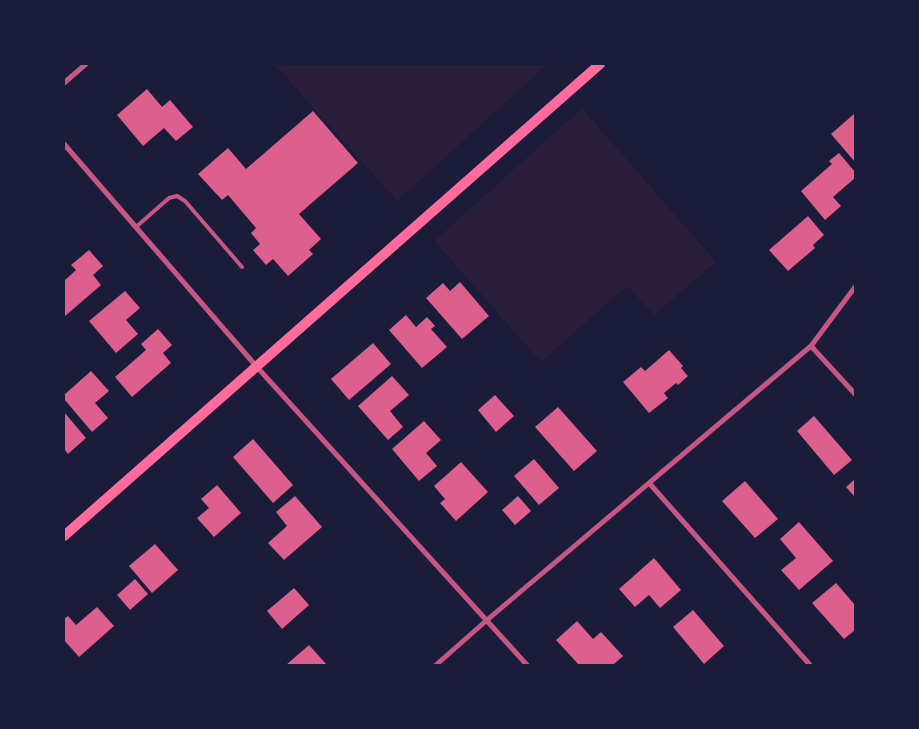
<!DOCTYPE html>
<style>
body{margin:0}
#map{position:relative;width:919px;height:729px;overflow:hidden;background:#1b1b3a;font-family:"Archivo Narrow",sans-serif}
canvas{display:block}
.frame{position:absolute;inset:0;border:65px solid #1b1b3a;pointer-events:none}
</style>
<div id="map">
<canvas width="919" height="729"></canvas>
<div class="frame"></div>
</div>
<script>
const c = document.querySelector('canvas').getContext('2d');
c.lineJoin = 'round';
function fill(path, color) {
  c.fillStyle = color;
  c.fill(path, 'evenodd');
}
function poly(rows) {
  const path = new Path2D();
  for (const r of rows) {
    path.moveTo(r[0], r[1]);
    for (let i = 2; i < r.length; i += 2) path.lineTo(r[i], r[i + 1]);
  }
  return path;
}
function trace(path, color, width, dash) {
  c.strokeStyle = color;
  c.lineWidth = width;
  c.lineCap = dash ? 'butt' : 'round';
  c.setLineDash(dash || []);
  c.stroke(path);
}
fill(poly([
 [274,64,548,64,397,201],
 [582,108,716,262,654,315,627,286,541,362,434,241]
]), '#2a1e3b');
fill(poly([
 [147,89,162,107,170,100,193,127,176,141,164,128,143,146,117,115],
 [313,111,358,163,299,214,321,239,309,250,313,254,288,276,273,259,266,265,253,250,260,244,251,233,256,228,228,195,222,200,198,174,228,148,246,169],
 [855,113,855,162,831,134],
 [839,153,855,172,855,178,833,197,841,206,825,220,801,191,832,164,829,161],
 [808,216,824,235,813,245,815,248,788,271,769,250],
 [89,250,103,266,93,275,101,285,64,317,64,281,76,270,71,265],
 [460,282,489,316,462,339,426,298,443,283,450,291],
 [125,291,140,308,126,320,138,334,116,353,89,321],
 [406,315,416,327,427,317,435,326,431,329,447,347,422,368,389,330],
 [158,329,172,345,163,353,171,363,132,397,115,377,146,350,141,344],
 [373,343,391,364,349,400,331,379],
 [669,350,683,366,681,368,688,376,678,385,676,383,664,393,668,398,649,413,623,382,641,367,645,371],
 [91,371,109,391,95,403,108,418,92,432,64,399,64,395],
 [392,376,409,395,390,411,403,427,388,440,358,406],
 [495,395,514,416,496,432,478,410],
 [558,407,597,451,574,471,535,427],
 [64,412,86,438,68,454,64,449],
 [814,416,852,460,834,475,797,431],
 [424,421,441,440,426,453,437,466,419,481,392,449],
 [253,439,293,485,273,503,233,457],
 [534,459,559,488,539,505,514,476],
 [461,462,488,492,456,521,440,503,445,499,434,486],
 [855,479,855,497,846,487],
 [745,481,778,519,755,538,722,501],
 [217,485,241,513,214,537,197,518,209,508,201,499],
 [295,496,322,527,284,560,268,543,287,526,276,512],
 [518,496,531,511,515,525,502,510],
 [799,522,833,561,799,590,781,570,796,558,780,539],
 [155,544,178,570,152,593,129,566],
 [654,558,681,590,660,608,649,595,635,607,619,589],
 [135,579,148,594,130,610,117,595],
 [836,583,855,605,855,630,844,639,812,603],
 [294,588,309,605,282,629,267,611],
 [97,607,114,626,79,657,64,640,64,619,68,616,76,625],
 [693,610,724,646,704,664,673,627],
 [577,621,593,639,601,632,623,656,613,665,579,665,556,640],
 [309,645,327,665,286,665]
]), '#dd5f8e');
trace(poly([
 [136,227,169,198,177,196,185,201,242,267]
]), '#c65784', 4);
trace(poly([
 [64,83,86,64],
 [64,144,256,366,527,665],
 [811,346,855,394],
 [650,484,810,665],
 [436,665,487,620,811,346,855,287]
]), '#c65784', 5);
trace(poly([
 [64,536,600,64]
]), '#ff6b9d', 10);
</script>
